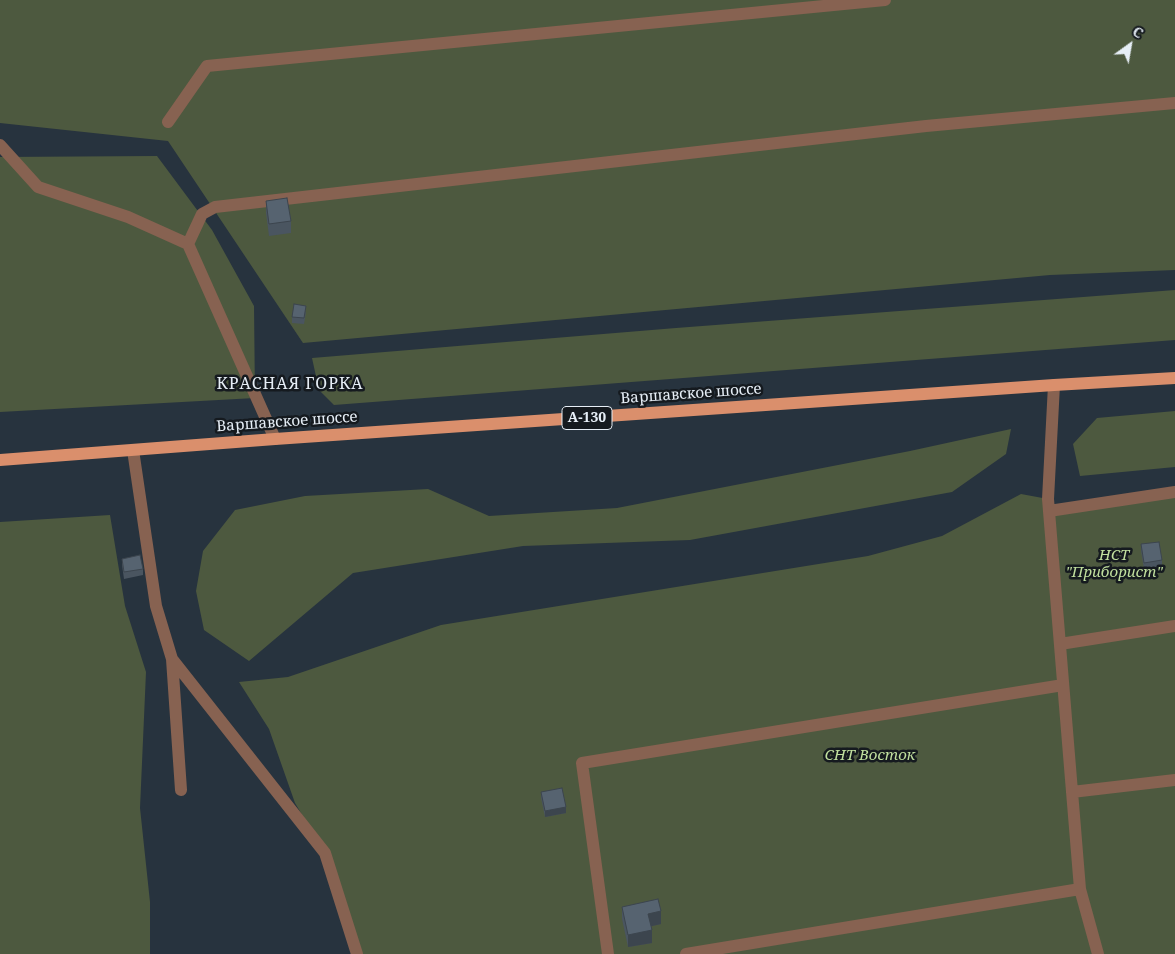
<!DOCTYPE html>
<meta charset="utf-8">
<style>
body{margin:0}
#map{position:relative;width:1175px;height:954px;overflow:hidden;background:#27333e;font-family:"Noto Serif",serif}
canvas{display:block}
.north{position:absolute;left:1105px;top:20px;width:50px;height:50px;-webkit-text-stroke:4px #151a1f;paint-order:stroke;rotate:32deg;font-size:14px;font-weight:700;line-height:20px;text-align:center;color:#e6eef6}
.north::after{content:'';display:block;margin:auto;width:18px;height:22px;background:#e6eef6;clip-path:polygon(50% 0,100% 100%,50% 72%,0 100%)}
</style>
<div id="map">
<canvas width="1175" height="954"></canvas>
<div class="north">С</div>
</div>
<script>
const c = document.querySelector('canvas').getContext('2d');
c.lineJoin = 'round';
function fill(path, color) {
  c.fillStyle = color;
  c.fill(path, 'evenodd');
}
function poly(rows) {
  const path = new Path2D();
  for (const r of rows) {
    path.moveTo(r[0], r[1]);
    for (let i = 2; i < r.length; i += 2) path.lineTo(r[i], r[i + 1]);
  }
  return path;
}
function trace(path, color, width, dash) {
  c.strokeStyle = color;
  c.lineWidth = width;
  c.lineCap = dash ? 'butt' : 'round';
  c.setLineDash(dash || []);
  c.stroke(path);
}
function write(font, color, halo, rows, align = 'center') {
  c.font = font + ' "Noto Serif",serif';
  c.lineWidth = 5;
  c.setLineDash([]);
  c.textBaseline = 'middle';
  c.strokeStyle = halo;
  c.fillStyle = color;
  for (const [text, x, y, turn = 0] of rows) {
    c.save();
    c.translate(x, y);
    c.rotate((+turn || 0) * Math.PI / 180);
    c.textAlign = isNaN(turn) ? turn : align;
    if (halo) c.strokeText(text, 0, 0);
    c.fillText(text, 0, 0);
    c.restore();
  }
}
fill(poly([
 [0,0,1175,0,1175,270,1050,275,303,343,168,141,0,123],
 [157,156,212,230,254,306,255,398,0,412,0,157],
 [1175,290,1175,340,334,405,319,390,312,358,676,328],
 [1175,411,1175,467,1080,476,1073,444,1097,418],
 [1011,429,1006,454,952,492,690,540,523,546,353,573,249,661,204,630,196,591,203,551,235,510,305,496,428,489,489,516,617,508,910,451],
 [1175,490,1175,954,357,954,325,853,295,803,269,729,239,682,288,677,441,625,868,556,942,536,1021,494,1048,499,1049,511],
 [110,515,125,606,146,672,140,808,150,902,150,954,0,954,0,522]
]), '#4d593f');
trace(poly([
 [168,122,207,66,885,0],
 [0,145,38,187,128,217,188,244],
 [1054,385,1048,499,1080,889,1098,954],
 [275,439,188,244,202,214,215,207,926,126,1175,103],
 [133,450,156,606,172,659,325,853,357,954],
 [1049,511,1175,492],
 [1060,644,1175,626],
 [172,659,181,790],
 [1072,792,1175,780],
 [608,954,582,763,1063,685],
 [686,954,1080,889]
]), '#876251', 12);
trace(poly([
 [0,460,275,439,1054,385,1175,378]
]), '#da8f6c', 12);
fill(poly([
 [266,201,291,221,291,233,269,236,266,213],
 [306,312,304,324,292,323,292,317],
 [1141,544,1162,560,1162,566,1144,569,1141,551],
 [122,559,143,569,143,575,124,579,122,565],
 [541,792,566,813,545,817,541,798],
 [622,907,661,924,651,926,652,943,628,947,622,919]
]), '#4a5560');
fill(poly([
 [566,807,566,813,545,817,545,811],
 [661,911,661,924,648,927,648,914],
 [652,930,652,943,628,947,628,935]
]), '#3c454e');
const building = poly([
 [287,198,291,221,269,224,266,201,287,198],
 [294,304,306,306,304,318,292,317,294,304],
 [1159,542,1162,560,1144,563,1141,544,1159,542],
 [140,555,143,569,124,572,122,559,140,555],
 [562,788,566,807,545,811,541,792,562,788],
 [658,899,661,911,648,914,652,930,628,935,622,907,658,899]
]);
fill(building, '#566370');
trace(building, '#3c454e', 1);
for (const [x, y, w] of [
 [587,418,50]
]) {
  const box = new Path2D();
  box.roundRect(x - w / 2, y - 11.5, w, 23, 4);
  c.fillStyle = '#151a1f';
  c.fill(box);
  trace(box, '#e6eef6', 1);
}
write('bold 14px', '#e6eef6', null, [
 ["А-130",587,418]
]);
write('15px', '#e6eef6', '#151a1f', [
 ["Варшавское шоссе",691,394,-4],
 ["Варшавское шоссе",287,422,-4]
]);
write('italic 15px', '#c0df9e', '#151a1f', [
 ["НСТ",1114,556],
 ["\"Приборист\"",1114,573],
 ["СНТ Восток",870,756]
]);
c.letterSpacing = '1px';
write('16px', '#e6eef6', '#151a1f', [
 ["КРАСНАЯ ГОРКА",290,384]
]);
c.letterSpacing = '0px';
</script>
